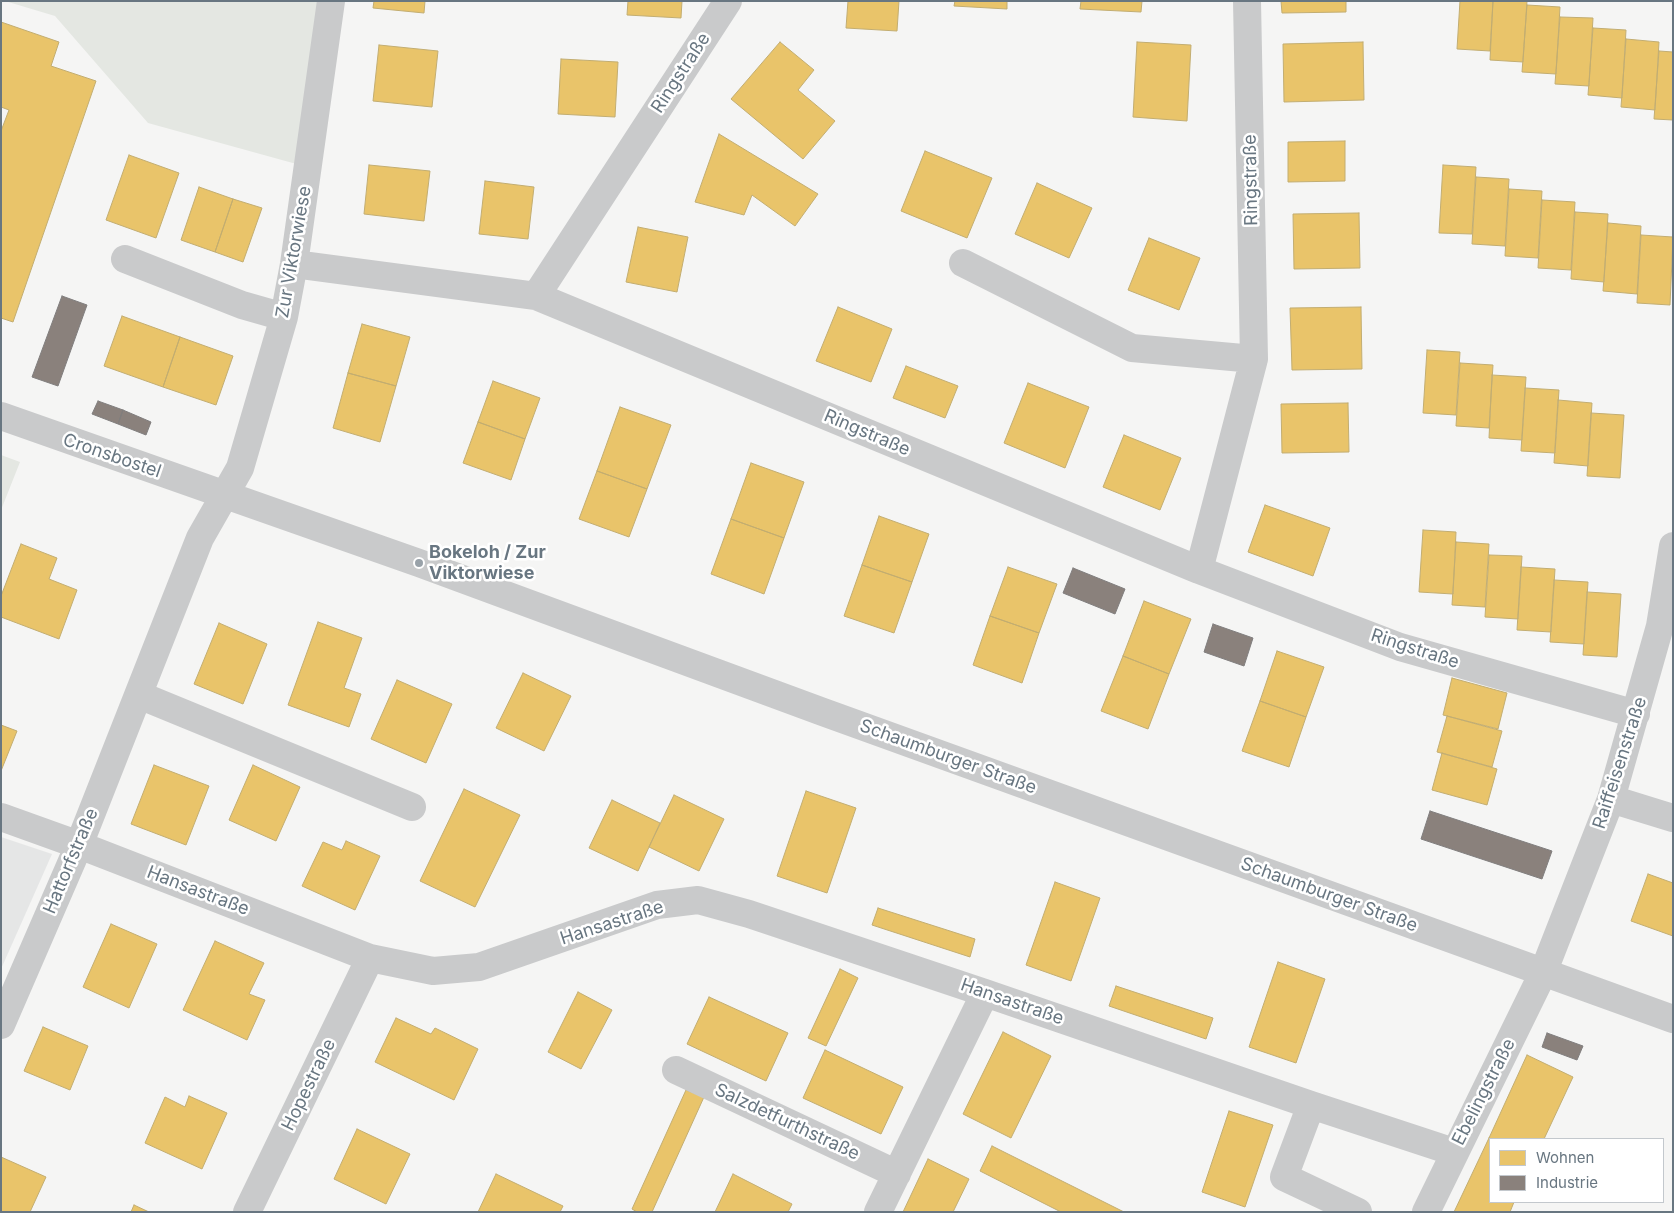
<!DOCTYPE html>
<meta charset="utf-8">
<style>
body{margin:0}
#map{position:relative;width:1674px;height:1213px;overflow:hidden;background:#f5f5f4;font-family:Inter,sans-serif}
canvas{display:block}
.frame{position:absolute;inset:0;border:2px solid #687681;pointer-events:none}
.legend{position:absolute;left:1489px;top:1138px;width:175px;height:65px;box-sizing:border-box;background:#fff;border:1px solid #c3c8cd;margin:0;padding:6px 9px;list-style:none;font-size:15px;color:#687681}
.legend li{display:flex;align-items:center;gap:10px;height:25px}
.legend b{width:25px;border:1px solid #c3c8cd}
</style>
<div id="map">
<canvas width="1674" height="1213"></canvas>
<div class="frame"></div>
<ul class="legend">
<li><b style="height:14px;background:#e9c46a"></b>Wohnen</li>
<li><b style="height:14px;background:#8a817c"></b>Industrie</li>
</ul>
</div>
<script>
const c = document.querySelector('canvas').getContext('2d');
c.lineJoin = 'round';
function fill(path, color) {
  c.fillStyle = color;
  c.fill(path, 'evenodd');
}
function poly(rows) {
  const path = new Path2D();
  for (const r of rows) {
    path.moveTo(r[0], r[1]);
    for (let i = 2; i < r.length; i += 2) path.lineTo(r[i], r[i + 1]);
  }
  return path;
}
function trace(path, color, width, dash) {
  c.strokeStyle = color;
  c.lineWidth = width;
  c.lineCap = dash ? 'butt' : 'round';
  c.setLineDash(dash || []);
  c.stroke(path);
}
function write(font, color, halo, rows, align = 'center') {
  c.font = font + ' Inter,sans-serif';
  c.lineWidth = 5;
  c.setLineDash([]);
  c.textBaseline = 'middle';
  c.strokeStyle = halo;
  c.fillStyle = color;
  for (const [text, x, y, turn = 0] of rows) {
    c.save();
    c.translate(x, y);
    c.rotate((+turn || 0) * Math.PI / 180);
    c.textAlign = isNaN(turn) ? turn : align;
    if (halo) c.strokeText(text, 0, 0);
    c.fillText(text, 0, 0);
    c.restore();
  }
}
fill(poly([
 [1,837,52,854,1,969]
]), '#e5e6e6');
fill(poly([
 [5,1,324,1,300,165,148,123,55,16],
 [1,455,20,462,1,510]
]), '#e4e7e2');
const homes = poly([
 [374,1,425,1,424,13,373,8,374,1],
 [628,1,682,1,681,18,627,15,628,1],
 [848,1,899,1,897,31,846,28,848,1],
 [955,1,1007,1,1007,9,954,6,955,1],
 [1081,1,1142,1,1141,12,1080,9,1081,1],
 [1281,1,1346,1,1346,12,1282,13,1281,1],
 [1460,1,1493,1,1490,51,1457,49,1460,1],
 [1493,1,1527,1,1523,62,1490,60,1493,1],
 [1527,5,1560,7,1556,74,1522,72,1527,5],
 [1560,17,1593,18,1589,86,1555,84,1560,17],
 [1,22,59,42,51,66,96,81,13,322,1,318,1,131,9,110,1,107,1,22],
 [1593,28,1626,30,1622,98,1588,95,1593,28],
 [1626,39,1659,42,1655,110,1621,107,1626,39],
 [780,42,814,70,798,90,835,121,803,159,731,99,780,42],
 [1137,42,1191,45,1187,121,1133,117,1137,42],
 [1363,42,1364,100,1284,102,1283,44,1363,42],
 [379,45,438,51,432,107,373,101,379,45],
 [1659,51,1673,52,1673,120,1654,119,1659,51],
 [561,59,618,62,615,117,558,114,561,59],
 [719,134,818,194,795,226,752,195,744,215,695,202,719,134],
 [1345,141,1345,181,1288,182,1288,142,1345,141],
 [925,151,992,178,967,238,901,211,925,151],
 [129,155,179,173,156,238,106,220,129,155],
 [369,165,430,171,424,221,364,214,369,165],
 [1443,165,1476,167,1472,234,1439,233,1443,165],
 [1476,177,1509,179,1505,246,1472,244,1476,177],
 [485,181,534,187,528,239,479,234,485,181],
 [1037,183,1092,208,1069,258,1015,234,1037,183],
 [199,187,233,199,215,252,181,240,199,187],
 [1509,189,1542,191,1538,258,1505,256,1509,189],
 [233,199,262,208,243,262,215,252,233,199],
 [1542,200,1575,202,1571,270,1538,268,1542,200],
 [1575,212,1608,214,1604,282,1571,279,1575,212],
 [1359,213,1360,268,1294,269,1293,214,1359,213],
 [1608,223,1641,226,1637,294,1603,291,1608,223],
 [638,227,688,237,677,292,626,282,638,227],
 [1641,235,1673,237,1670,305,1637,303,1641,235],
 [1149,238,1200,258,1179,310,1128,290,1149,238],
 [838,307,892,329,871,382,816,361,838,307],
 [1361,307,1362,369,1292,370,1290,308,1361,307],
 [122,316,180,337,163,387,104,366,122,316],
 [362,324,410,337,396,386,348,373,362,324],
 [180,337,233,356,216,405,163,387,180,337],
 [1427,350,1460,352,1456,415,1423,413,1427,350],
 [1460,363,1493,365,1489,428,1456,426,1460,363],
 [906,366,958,386,945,418,893,398,906,366],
 [348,373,396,386,380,442,333,428,348,373],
 [1492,375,1526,377,1522,440,1489,438,1492,375],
 [493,381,540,398,525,439,478,422,493,381],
 [1028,383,1089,407,1065,468,1004,443,1028,383],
 [1525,388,1559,390,1555,453,1521,451,1525,388],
 [1558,400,1592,403,1588,466,1554,463,1558,400],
 [1348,403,1349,452,1282,453,1281,404,1348,403],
 [620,407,671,425,647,489,597,471,620,407],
 [1591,413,1624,415,1620,478,1587,476,1591,413],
 [478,422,525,439,511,480,463,463,478,422],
 [1124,435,1181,458,1160,510,1103,487,1124,435],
 [751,463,804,482,784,538,731,519,751,463],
 [597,471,647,489,629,537,579,519,597,471],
 [1265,505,1330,528,1313,576,1248,552,1265,505],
 [879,516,929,534,912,582,862,565,879,516],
 [731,519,784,538,764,594,711,574,731,519],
 [1423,530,1456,532,1453,594,1419,592,1423,530],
 [1456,542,1489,544,1485,607,1452,605,1456,542],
 [21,544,57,558,49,579,77,590,59,639,1,617,1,596,21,544],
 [1489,555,1522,556,1518,619,1485,617,1489,555],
 [862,565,912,582,894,633,844,616,862,565],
 [1008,567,1057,584,1039,633,990,616,1008,567],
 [1521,567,1555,569,1551,632,1517,630,1521,567],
 [1554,580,1588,582,1584,644,1550,642,1554,580],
 [1587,592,1621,594,1617,657,1583,655,1587,592],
 [1144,601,1191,619,1169,674,1123,656,1144,601],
 [990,616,1039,633,1022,683,973,665,990,616],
 [318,622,362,638,344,688,361,694,349,727,288,705,318,622],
 [219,623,267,644,243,704,194,684,219,623],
 [1277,651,1324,667,1306,717,1260,701,1277,651],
 [1123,656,1169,674,1148,729,1101,711,1123,656],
 [523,673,571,696,544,751,496,728,523,673],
 [1452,678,1507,693,1498,729,1443,715,1452,678],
 [397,680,452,704,426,763,371,739,397,680],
 [1260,701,1306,717,1289,767,1242,751,1260,701],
 [1447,716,1502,731,1492,767,1437,752,1447,716],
 [1,725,17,731,1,771,1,725],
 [1442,753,1497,769,1487,805,1432,790,1442,753],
 [154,765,209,786,186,845,131,824,154,765],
 [253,765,300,787,276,841,229,820,253,765],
 [464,789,520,815,475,907,420,881,464,789],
 [806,791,856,808,827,893,777,876,806,791],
 [674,795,724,819,699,871,649,847,674,795],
 [612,800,660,823,638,871,589,848,612,800],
 [346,841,380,856,355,910,302,886,323,842,342,850,346,841],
 [1648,874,1673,883,1673,936,1631,921,1648,874],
 [1055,882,1100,898,1071,981,1026,965,1055,882],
 [878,908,975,939,970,957,872,925,878,908],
 [111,924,157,944,129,1008,83,987,111,924],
 [215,941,264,963,249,994,265,1000,247,1040,183,1010,215,941],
 [1278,962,1325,979,1296,1063,1249,1047,1278,962],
 [840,969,858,978,826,1046,808,1038,840,969],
 [1116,986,1213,1018,1206,1039,1109,1006,1116,986],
 [578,992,612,1010,581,1069,548,1052,578,992],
 [709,997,788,1033,766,1081,687,1044,709,997],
 [396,1018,431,1034,435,1028,478,1049,454,1100,375,1062,396,1018],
 [43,1027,88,1046,70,1090,24,1071,43,1027],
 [1003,1032,1051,1056,1011,1138,963,1114,1003,1032],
 [825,1050,903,1087,881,1134,803,1098,825,1050],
 [1527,1055,1573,1077,1544,1139,1492,1139,1489,1138,1527,1055],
 [686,1090,704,1097,652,1212,637,1212,632,1209,686,1090],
 [189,1096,227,1113,202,1169,145,1143,165,1097,185,1107,189,1096],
 [1229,1111,1273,1125,1245,1207,1202,1192,1229,1111],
 [357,1129,410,1154,386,1204,334,1179,357,1129],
 [1489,1138,1492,1139,1490,1139,1490,1202,1514,1202,1510,1212,1454,1212,1489,1138],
 [992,1146,1124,1212,1061,1212,980,1171,992,1146],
 [1,1157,46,1177,30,1212,1,1212,1,1157],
 [928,1159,969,1179,953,1212,903,1212,928,1159],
 [496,1174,563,1206,560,1212,478,1212,496,1174],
 [733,1174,792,1204,788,1212,715,1212,733,1174],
 [134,1205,149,1212,131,1212,134,1205]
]);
fill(homes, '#e9c46a');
trace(homes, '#c2ad71', 1);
const industry = poly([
 [62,296,87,305,58,386,32,377,62,296],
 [98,401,123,410,118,424,92,414,98,401],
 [123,410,151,422,146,435,118,424,123,410],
 [1073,568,1125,589,1115,614,1063,593,1073,568],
 [1213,624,1253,638,1244,666,1204,652,1213,624],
 [1430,811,1552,851,1542,879,1421,839,1430,811],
 [1547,1033,1583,1046,1577,1060,1542,1047,1547,1033]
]);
fill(industry, '#8a817c');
trace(industry, '#807e7e', 1);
trace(poly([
 [125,259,242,305,284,317],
 [963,263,1132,348,1254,359],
 [294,264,536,296,728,1],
 [536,296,1199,570,1400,647,1636,714],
 [1,416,419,563,823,712,1673,1019],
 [1199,570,1254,359,1247,1],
 [139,695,412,807],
 [1611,799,1673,818],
 [1,817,79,845,370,958,433,971,479,967,657,905,698,900,749,914,985,993,1311,1105,1454,1152],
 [1,1025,79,845,200,538,240,468,284,317,294,264,331,1],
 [676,1070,897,1174],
 [1311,1105,1284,1177,1358,1212],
 [247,1212,370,958],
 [878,1212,985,993],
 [1426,1212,1543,973,1611,799,1660,626,1673,546]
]), '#c9cacb', 28);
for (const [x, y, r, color] of [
 [419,563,5,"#99a2a9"]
]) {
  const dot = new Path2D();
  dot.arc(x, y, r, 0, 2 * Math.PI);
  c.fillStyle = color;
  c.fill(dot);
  trace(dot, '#fff', 2);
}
write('18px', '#687681', '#fff', [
 ["Ringstraße",681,73,-57],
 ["Ringstraße",1251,180,-91],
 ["Zur Viktorwiese",294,252,-80],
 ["Ringstraße",867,433,23],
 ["Cronsbostel",112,456,19],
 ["Ringstraße",1415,649,18],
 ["Schaumburger Straße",948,757,20],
 ["Raiffeisenstraße",1620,763,-72],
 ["Hattorfstraße",71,861,-67],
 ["Hansastraße",198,891,21],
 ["Schaumburger Straße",1329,895,20],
 ["Hansastraße",612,923,-18],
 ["Hansastraße",1012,1002,19],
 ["Hopestraße",309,1085,-64],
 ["Ebelingstraße",1484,1092,-63],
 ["Salzdetfurthstraße",787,1122,25]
]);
write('bold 18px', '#687681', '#fff', [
 ["Bokeloh / Zur",429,553],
 ["Viktorwiese",429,574]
], 'left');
</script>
